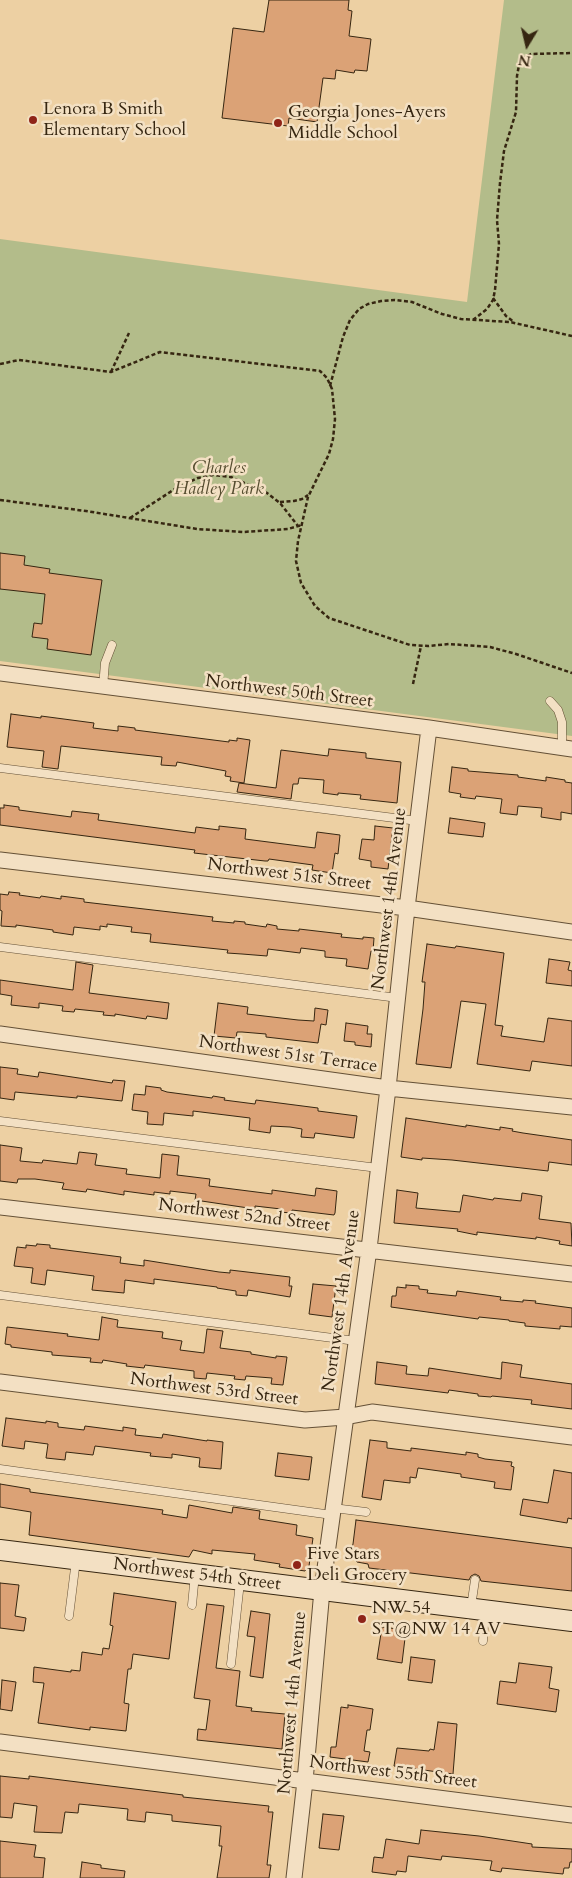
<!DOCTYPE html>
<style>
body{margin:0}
#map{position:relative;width:572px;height:1878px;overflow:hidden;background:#edd0a3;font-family:Cardo,serif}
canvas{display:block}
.north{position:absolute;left:502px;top:20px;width:50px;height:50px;-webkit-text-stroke:4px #f3e0c3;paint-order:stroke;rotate:189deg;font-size:14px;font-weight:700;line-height:20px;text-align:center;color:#362611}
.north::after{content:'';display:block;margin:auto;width:18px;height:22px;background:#362611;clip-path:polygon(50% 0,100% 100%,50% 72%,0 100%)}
</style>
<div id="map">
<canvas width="572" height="1878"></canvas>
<div class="north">N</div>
</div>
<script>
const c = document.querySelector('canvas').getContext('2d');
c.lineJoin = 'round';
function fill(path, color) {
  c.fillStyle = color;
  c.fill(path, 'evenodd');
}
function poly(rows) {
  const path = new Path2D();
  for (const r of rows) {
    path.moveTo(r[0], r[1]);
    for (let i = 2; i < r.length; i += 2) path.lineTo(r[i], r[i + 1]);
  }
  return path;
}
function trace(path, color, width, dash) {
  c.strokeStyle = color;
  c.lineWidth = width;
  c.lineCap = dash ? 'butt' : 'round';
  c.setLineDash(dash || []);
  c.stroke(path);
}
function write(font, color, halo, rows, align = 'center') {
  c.font = font + ' Cardo,serif';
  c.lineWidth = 5;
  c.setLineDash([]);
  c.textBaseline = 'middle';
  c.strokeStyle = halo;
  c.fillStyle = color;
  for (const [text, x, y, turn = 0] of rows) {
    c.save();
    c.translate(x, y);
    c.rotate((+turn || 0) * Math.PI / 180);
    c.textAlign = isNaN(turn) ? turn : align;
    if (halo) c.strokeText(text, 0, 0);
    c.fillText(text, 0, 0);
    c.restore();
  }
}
fill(poly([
 [504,0,572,0,572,736,0,661,0,239,467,302]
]), '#b3bc8a');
const building = poly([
 [269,0,349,0,348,10,352,11,349,36,371,39,367,71,355,70,354,73,336,70,335,79,323,78,317,122,289,118,288,126,222,118,233,28,264,32,269,0],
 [0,553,25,556,24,565,50,569,49,573,102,580,91,655,47,649,48,639,32,637,34,623,42,624,45,594,0,589,0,553],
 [11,714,41,718,41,716,94,723,93,728,118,731,118,726,135,728,135,730,229,742,229,740,237,741,237,738,250,740,244,783,230,781,231,777,225,776,226,771,177,762,176,766,161,765,162,757,61,746,58,769,42,767,44,751,7,747,11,714],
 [329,749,366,753,366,758,401,762,397,803,360,799,361,795,338,793,338,795,323,793,324,780,299,778,298,784,293,784,291,799,237,792,239,783,276,788,281,750,328,756,329,749],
 [452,767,468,769,468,771,518,775,518,777,546,781,546,777,565,780,565,782,572,783,572,814,561,812,561,820,541,817,542,808,518,806,517,815,500,813,502,799,476,796,475,799,460,797,461,794,449,792,452,767],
 [4,805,19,807,19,810,71,817,72,811,99,814,98,820,195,833,196,827,219,830,219,826,246,829,245,839,315,848,317,832,340,835,338,854,335,853,332,873,312,870,313,865,269,859,268,861,265,861,194,853,195,850,0,825,0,808,4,808,4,805],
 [450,818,485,823,483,837,448,833,450,818],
 [375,826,393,828,388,869,371,867,371,861,359,859,362,839,374,840,375,826],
 [9,892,20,893,19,895,40,898,41,896,61,899,61,896,84,899,84,902,213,917,212,921,234,923,234,921,245,922,245,924,266,927,267,924,277,926,277,929,299,931,299,929,342,934,341,937,363,939,363,937,374,938,373,951,371,951,368,969,346,966,347,959,325,957,325,951,301,948,300,953,268,949,267,956,242,954,227,953,228,950,150,942,151,934,131,932,132,927,107,924,107,927,100,926,100,930,74,927,73,935,53,932,53,930,16,925,16,927,1,926,2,911,0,910,0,894,8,895,9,892],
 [427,944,455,948,456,946,504,953,495,1025,503,1026,501,1036,544,1042,548,1018,572,1021,572,1066,532,1061,530,1071,477,1064,486,1004,461,1001,451,1068,416,1064,423,1009,425,982,422,982,427,944],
 [549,959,570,962,568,970,572,971,572,986,546,983,549,959],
 [76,962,93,965,89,993,169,1003,167,1019,147,1016,146,1019,115,1014,115,1016,103,1015,104,1012,75,1009,74,1012,62,1011,63,1006,39,1003,39,1008,11,1005,12,996,0,994,0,980,73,990,76,962],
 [218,1003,248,1007,247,1014,298,1020,314,1021,315,1008,328,1010,326,1025,321,1024,318,1043,266,1037,266,1034,242,1032,237,1032,236,1038,214,1036,218,1003],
 [346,1023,368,1026,367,1034,372,1034,371,1047,355,1045,355,1042,344,1041,346,1023],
 [0,1067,18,1069,17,1074,38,1077,39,1072,112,1083,113,1080,125,1081,122,1101,77,1096,77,1098,15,1092,14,1100,0,1098,0,1067],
 [146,1086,161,1088,161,1090,167,1092,212,1098,213,1096,225,1098,224,1100,255,1104,256,1100,318,1108,318,1111,357,1116,354,1138,315,1133,314,1138,301,1137,302,1129,290,1127,271,1126,270,1133,249,1130,250,1118,193,1111,193,1116,164,1113,163,1125,147,1124,148,1112,132,1110,134,1094,145,1095,146,1086],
 [406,1118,466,1127,466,1125,500,1130,500,1127,513,1129,512,1131,523,1133,572,1140,572,1165,549,1162,548,1171,452,1160,422,1158,422,1160,401,1157,406,1118],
 [0,1145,22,1148,20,1161,42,1163,43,1160,77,1164,79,1152,97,1154,95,1165,127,1169,126,1174,160,1178,162,1154,179,1156,177,1175,210,1179,209,1186,272,1194,272,1190,315,1196,316,1188,337,1191,335,1213,334,1215,292,1210,291,1213,280,1212,281,1209,255,1206,255,1209,195,1200,196,1194,170,1191,170,1194,154,1192,154,1195,124,1191,124,1195,87,1189,86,1192,62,1189,64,1183,35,1179,18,1179,17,1183,0,1181,0,1145],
 [397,1190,418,1193,416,1208,460,1212,463,1195,493,1200,494,1198,521,1201,522,1193,542,1196,539,1219,571,1223,572,1246,559,1244,560,1241,536,1237,536,1239,477,1232,477,1235,457,1231,458,1229,394,1223,397,1190],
 [37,1244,50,1245,50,1248,121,1257,120,1263,144,1266,144,1260,219,1272,230,1273,230,1270,290,1277,289,1286,292,1286,290,1297,248,1290,247,1296,236,1295,236,1291,217,1288,217,1287,154,1279,154,1284,125,1280,124,1293,92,1290,94,1276,47,1270,45,1285,31,1283,33,1268,14,1266,17,1247,26,1248,26,1245,36,1246,37,1244],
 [313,1284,336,1286,332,1317,309,1314,313,1284],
 [406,1285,419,1286,419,1289,428,1290,427,1293,456,1296,457,1291,501,1297,500,1300,523,1302,523,1300,536,1301,535,1303,572,1308,572,1327,560,1326,560,1329,525,1326,525,1323,509,1321,509,1320,479,1317,478,1319,391,1307,392,1296,396,1296,397,1287,406,1288,406,1285],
 [102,1317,118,1320,117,1327,163,1332,162,1338,182,1341,180,1350,204,1353,207,1329,223,1331,220,1348,251,1352,251,1354,276,1358,276,1356,287,1357,283,1385,271,1384,272,1378,246,1376,245,1380,234,1379,235,1376,207,1373,206,1379,194,1378,194,1371,145,1365,144,1368,126,1366,127,1364,103,1360,102,1363,90,1362,91,1358,52,1355,52,1352,11,1347,11,1345,5,1344,7,1327,68,1334,67,1336,99,1340,102,1317],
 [377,1362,407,1366,406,1374,428,1376,429,1368,501,1379,502,1362,522,1365,520,1377,572,1384,572,1409,531,1404,532,1400,492,1396,491,1397,478,1396,478,1394,449,1390,448,1393,375,1384,377,1362],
 [6,1418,46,1423,46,1421,58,1423,58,1427,84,1430,85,1426,123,1431,123,1427,136,1429,135,1435,162,1438,163,1434,207,1441,207,1440,223,1442,221,1469,199,1467,200,1458,172,1454,172,1458,150,1456,151,1453,95,1446,93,1455,66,1452,65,1460,46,1458,48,1444,25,1441,24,1449,2,1446,6,1418],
 [370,1440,387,1442,387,1448,411,1451,411,1448,466,1455,466,1452,478,1454,478,1457,485,1459,512,1462,511,1466,514,1467,511,1490,494,1488,495,1482,461,1477,461,1474,418,1468,416,1478,410,1477,410,1483,384,1480,381,1500,362,1497,370,1440],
 [278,1453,312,1457,309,1480,275,1476,278,1453],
 [554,1470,572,1473,572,1519,568,1518,567,1523,520,1515,523,1499,548,1503,554,1470],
 [0,1484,30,1489,30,1492,163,1510,162,1514,187,1518,189,1505,232,1513,233,1507,260,1511,259,1519,297,1525,296,1535,313,1538,309,1566,305,1571,279,1567,280,1564,254,1560,255,1554,212,1550,212,1554,193,1550,189,1557,29,1535,31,1512,0,1507,0,1484],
 [356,1520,572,1548,572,1591,481,1581,479,1576,475,1574,471,1576,469,1580,369,1568,368,1564,357,1562,350,1554,353,1544,356,1520],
 [0,1583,19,1585,15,1616,26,1618,24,1631,0,1628,0,1583],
 [114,1593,176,1602,169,1659,133,1654,131,1669,128,1669,124,1703,129,1704,126,1731,90,1727,90,1730,38,1723,44,1683,33,1682,34,1667,71,1672,71,1670,80,1671,82,1652,102,1655,103,1648,109,1649,113,1626,110,1625,114,1593],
 [207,1604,224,1606,216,1668,240,1671,236,1706,252,1708,251,1711,285,1714,282,1749,197,1740,198,1729,206,1730,210,1700,194,1698,207,1604],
 [251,1611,270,1614,263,1678,250,1676,255,1637,247,1636,251,1611],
 [382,1627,406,1630,402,1663,377,1659,382,1627],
 [411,1657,435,1660,432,1683,408,1680,411,1657],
 [519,1663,552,1667,549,1688,559,1690,556,1712,497,1704,500,1681,516,1683,519,1663],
 [2,1680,16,1682,12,1711,0,1709,2,1680],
 [348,1705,373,1709,370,1730,367,1730,364,1751,370,1752,368,1762,330,1757,331,1747,336,1747,341,1707,348,1708,348,1705],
 [438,1722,457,1724,453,1774,394,1766,397,1748,429,1751,430,1749,434,1750,438,1722],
 [0,1776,29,1779,29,1776,183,1795,183,1797,269,1806,268,1812,273,1812,267,1865,271,1865,269,1878,217,1878,222,1846,219,1846,221,1826,172,1821,172,1815,146,1812,145,1822,127,1820,128,1809,79,1804,78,1813,65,1812,62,1833,34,1832,37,1806,14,1803,12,1818,0,1817,0,1776],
 [323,1814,344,1816,339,1850,319,1848,323,1814],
 [421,1830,479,1836,532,1844,532,1847,572,1849,572,1862,570,1862,569,1868,564,1868,563,1874,502,1868,501,1872,490,1870,492,1861,442,1856,441,1860,408,1856,406,1872,397,1871,396,1875,372,1872,374,1857,383,1858,386,1839,419,1844,421,1830],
 [0,1841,36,1845,34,1857,45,1858,43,1878,0,1878,0,1841],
 [82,1862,101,1865,101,1868,125,1871,124,1878,80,1878,82,1862]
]);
fill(building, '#dba276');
trace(building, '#362611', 1);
const service = poly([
 [103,687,105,663,112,645],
 [550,701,558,710,562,722,562,747],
 [0,768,418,821],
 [0,947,398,998],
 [0,1121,378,1168],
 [0,1295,356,1341],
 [0,1469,332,1515],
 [333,1508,366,1512],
 [192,1605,195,1574],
 [471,1607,475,1580],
 [69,1616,76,1560],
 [483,1641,485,1610],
 [231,1664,240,1582]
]);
const minor = poly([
 [0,673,429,728,572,749],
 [0,860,407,908,572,932],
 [0,1034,388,1088,572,1107],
 [0,1207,572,1274],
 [0,1382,305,1420,345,1417,372,1412,572,1437],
 [0,1742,572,1815],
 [294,1878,305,1781,322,1590,369,1249,388,1088,407,908,429,728]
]);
const secondary = poly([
 [0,1550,572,1621]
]);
trace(service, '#645036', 9);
trace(minor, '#645036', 17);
trace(secondary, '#362611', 22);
trace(poly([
 [493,298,506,316,514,322],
 [473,320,487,309,493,300,495,290,499,244,497,220,500,183,504,151,516,112,517,76,519,65,523,58,531,54,572,53],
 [0,364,19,360,111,372,160,352,320,371,327,378,332,389,335,419,333,439,329,454,308,497,298,541,296,561,301,583,315,606,329,618,410,645,428,646,449,644,490,647,516,654,572,673],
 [111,372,129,333],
 [330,386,343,337,350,320,359,309,368,304,381,301,395,300,412,302,442,314,461,319,510,322,572,336],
 [0,500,86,511,197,529,243,532,288,529,302,525],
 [280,502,294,501,302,499,308,495],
 [130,518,178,487,198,478,213,475,231,477,267,493,280,503,298,526],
 [413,684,421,646]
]), '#362611', 2.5, [4, 2.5]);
trace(service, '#f3e0c3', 8);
trace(minor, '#f3e0c3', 15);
trace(secondary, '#f3e0c3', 20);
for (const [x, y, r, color] of [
 [33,120,5,"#8f2418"],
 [278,123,5,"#8f2418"],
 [297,1565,5,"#8f2418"],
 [362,1619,5,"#8f2418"]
]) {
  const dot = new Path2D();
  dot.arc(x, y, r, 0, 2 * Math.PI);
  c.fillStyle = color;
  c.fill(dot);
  trace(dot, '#f3e0c3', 2);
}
write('18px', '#362611', '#f3e0c3', [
 ["Lenora B Smith",43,110],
 ["Elementary School",43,131],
 ["Georgia Jones-Ayers",288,113],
 ["Middle School",288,134],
 ["Five Stars",307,1555],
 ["Deli Grocery",307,1576],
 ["NW 54",372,1609],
 ["ST@NW 14 AV",372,1630]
], 'left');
write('italic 18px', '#554c2f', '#f3e0c3', [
 ["Charles",219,469],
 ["Hadley Park",219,490]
]);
write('18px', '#362611', '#f3e0c3', [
 ["Northwest 50th Street",289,692,7],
 ["Northwest 51st Street",289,875,7],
 ["Northwest 14th Avenue",390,899,-83],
 ["Northwest 51st Terrace",288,1055,8],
 ["Northwest 52nd Street",244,1216,7],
 ["Northwest 14th Avenue",342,1301,-82],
 ["Northwest 53rd Street",214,1390,7],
 ["Northwest 54th Street",197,1575,7],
 ["Northwest 14th Avenue",293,1703,-85],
 ["Northwest 55th Street",393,1773,7]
]);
</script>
